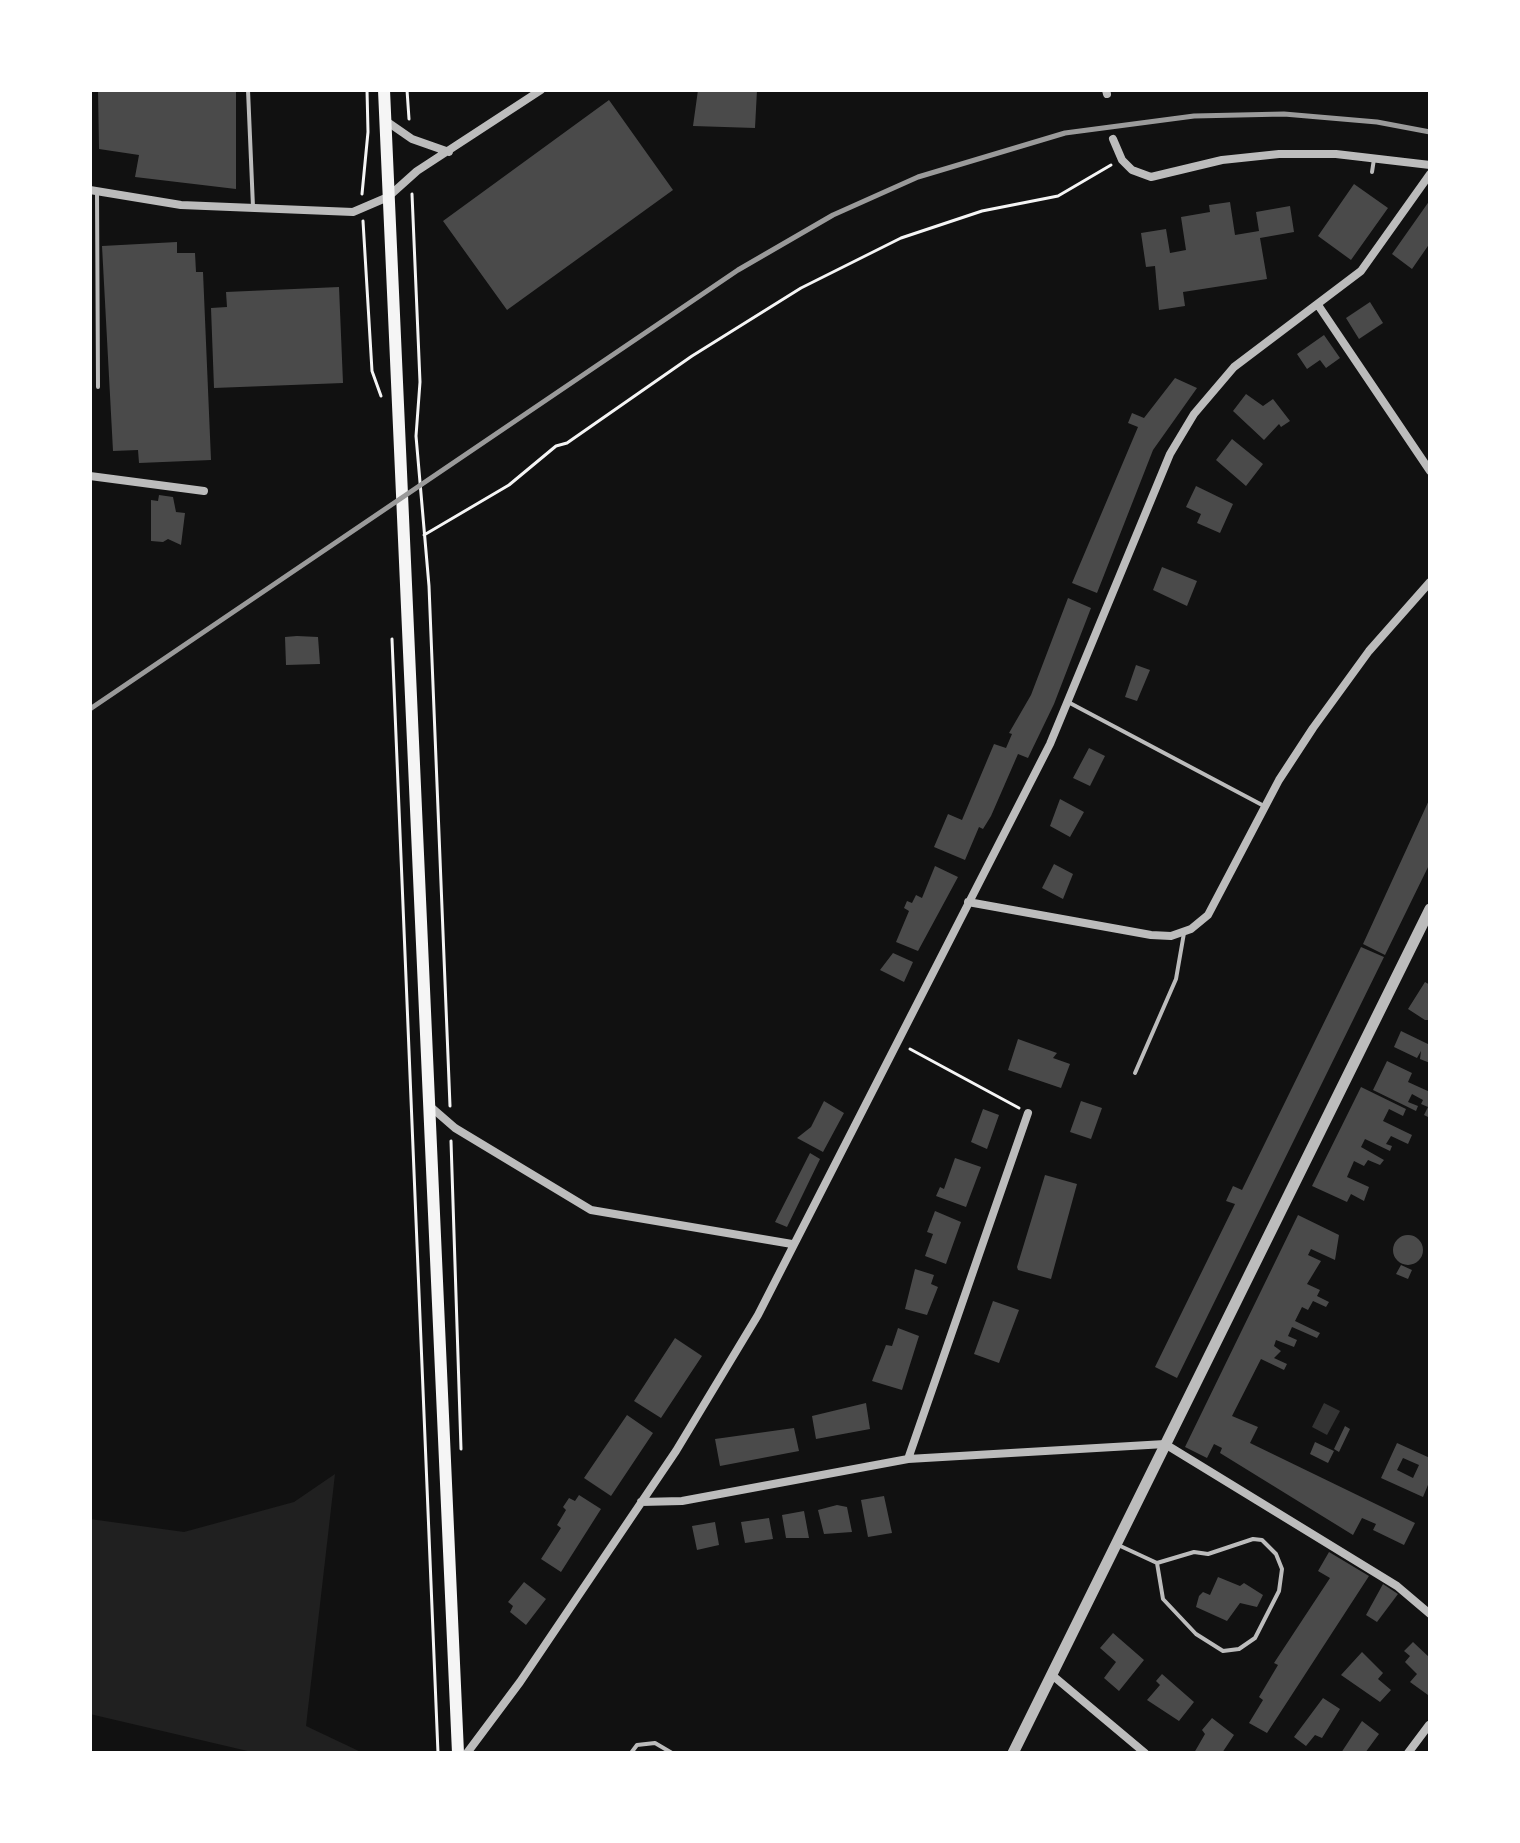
<!DOCTYPE html>
<style>
body{margin:0}
#map{position:relative;width:1520px;height:1843px;overflow:hidden;background:#111;font-family:"Asap Condensed",sans-serif}
canvas{display:block}
.frame{position:absolute;inset:0;border:92px solid #fff;pointer-events:none}
</style>
<div id="map">
<canvas width="1520" height="1843"></canvas>
<div class="frame"></div>
</div>
<script>
const c = document.querySelector('canvas').getContext('2d');
c.lineJoin = 'round';
function fill(path, color) {
  c.fillStyle = color;
  c.fill(path, 'evenodd');
}
function poly(rows) {
  const path = new Path2D();
  for (const r of rows) {
    if (r.length === 3) {
      path.moveTo(r[0] + r[2], r[1]);
      path.arc(r[0], r[1], r[2], 0, 2 * Math.PI);
      continue;
    }
    path.moveTo(r[0], r[1]);
    for (let i = 2; i < r.length; i += 2) path.lineTo(r[i], r[i + 1]);
  }
  return path;
}
function trace(path, color, width, dash) {
  c.strokeStyle = color;
  c.lineWidth = width;
  c.lineCap = dash ? 'butt' : 'round';
  c.setLineDash(dash || []);
  c.stroke(path);
}
fill(poly([
 [335,1474,306,1726,363,1753,256,1753,90,1714,90,1519,184,1532,294,1502]
]), '#202020');
fill(poly([
 [1324,1403,1340,1411,1327,1435,1312,1427]
]), '#333');
fill(poly([
 [98,90,236,90,236,189,135,177,139,155,99,149],
 [698,90,757,90,755,128,693,126],
 [609,100,673,190,507,310,443,221],
 [1354,184,1388,208,1351,260,1318,236],
 [1430,200,1430,243,1412,269,1392,254],
 [1230,202,1235,235,1259,231,1256,212,1290,206,1294,232,1260,238,1267,279,1183,292,1185,306,1159,310,1155,266,1146,267,1141,233,1166,229,1170,253,1186,250,1181,217,1210,212,1209,205],
 [177,242,177,253,195,253,196,272,203,272,211,460,139,463,138,450,113,451,102,246],
 [339,287,343,383,214,388,211,308,227,307,226,292],
 [1370,302,1383,323,1359,339,1346,318],
 [1324,335,1340,358,1326,368,1320,360,1307,369,1297,354],
 [1175,378,1197,388,1153,450,1097,593,1072,583,1138,427,1128,423,1132,413,1144,418],
 [1246,394,1263,406,1273,399,1290,421,1281,427,1279,424,1264,440,1233,411],
 [1232,439,1263,464,1246,486,1216,460],
 [1196,486,1233,504,1220,533,1197,523,1201,514,1186,507],
 [159,495,173,497,176,512,185,513,181,545,168,539,163,542,151,541,151,500,158,501],
 [1162,567,1197,581,1187,606,1153,590],
 [1068,598,1091,608,1054,704,1028,758,1018,754,991,816,983,829,979,827,965,860,934,847,948,814,962,820,994,744,1006,748,1012,734,1009,733,1031,695],
 [297,636,318,637,320,664,286,665,285,637],
 [1136,665,1150,670,1137,701,1125,697],
 [1089,748,1105,756,1090,786,1073,778],
 [1430,798,1430,863,1385,955,1363,944],
 [1060,799,1084,812,1070,837,1050,826],
 [1054,864,1073,874,1063,899,1042,888],
 [935,866,958,877,918,951,896,942,909,911,904,908,907,901,912,903,916,895,922,898],
 [1361,947,1384,957,1177,1378,1155,1367,1235,1204,1226,1201,1233,1186,1242,1190],
 [893,953,913,962,904,982,880,970],
 [1425,982,1430,985,1430,1020,1425,1020,1408,1009],
 [1401,1031,1430,1045,1430,1063,1420,1059,1421,1051,1417,1058,1394,1047],
 [1018,1039,1057,1053,1053,1058,1070,1064,1061,1088,1008,1070],
 [1387,1061,1412,1073,1408,1082,1430,1092,1430,1118,1424,1115,1428,1107,1421,1104,1423,1100,1412,1094,1408,1102,1418,1106,1416,1111,1373,1090],
 [1361,1087,1406,1109,1403,1116,1389,1109,1383,1121,1412,1135,1408,1144,1391,1136,1386,1144,1392,1146,1390,1151,1365,1139,1361,1147,1384,1160,1380,1165,1368,1160,1364,1166,1354,1161,1347,1177,1369,1187,1364,1201,1351,1194,1347,1202,1312,1186],
 [824,1101,844,1113,823,1152,797,1138,811,1127],
 [1081,1101,1102,1108,1091,1139,1070,1132],
 [983,1109,999,1115,987,1149,971,1142],
 [810,1153,820,1159,787,1227,775,1222],
 [955,1158,981,1167,966,1207,936,1196,940,1187,944,1189],
 [1045,1175,1077,1184,1051,1279,1018,1270,1017,1267],
 [935,1211,961,1222,946,1264,925,1256,933,1234,927,1232],
 [1298,1215,1339,1235,1335,1260,1311,1249,1308,1255,1321,1261,1307,1284,1320,1290,1317,1296,1329,1302,1326,1307,1313,1301,1308,1310,1302,1307,1295,1321,1320,1333,1317,1338,1292,1327,1288,1336,1297,1340,1294,1347,1276,1340,1274,1346,1281,1351,1274,1358,1287,1364,1284,1370,1261,1359,1232,1416,1258,1427,1250,1443,1415,1523,1404,1545,1373,1530,1376,1524,1362,1518,1353,1535,1220,1453,1222,1448,1214,1444,1207,1458,1185,1447],
 [1408,1250,15],
 [1401,1265,1412,1270,1408,1279,1396,1274],
 [915,1269,934,1275,931,1284,938,1287,927,1315,905,1309],
 [993,1301,1019,1310,999,1363,974,1354],
 [898,1328,919,1336,902,1390,872,1381,886,1345,892,1346],
 [675,1338,702,1356,661,1418,634,1401],
 [866,1403,870,1429,816,1439,812,1416],
 [627,1415,653,1433,611,1496,584,1478],
 [1345,1426,1350,1429,1339,1452,1334,1449],
 [794,1428,799,1451,720,1466,715,1439],
 [1315,1442,1334,1451,1328,1463,1310,1454],
 [1397,1443,1430,1458,1430,1480,1423,1497,1381,1478],
 [1403,1458,1419,1465,1413,1478,1397,1470],
 [579,1495,601,1509,561,1572,541,1559,561,1528,557,1525,566,1510,563,1507,569,1498,575,1501],
 [884,1496,892,1533,868,1537,861,1500],
 [837,1505,847,1507,852,1532,824,1534,818,1510],
 [804,1511,809,1538,786,1538,782,1515],
 [769,1518,773,1539,745,1543,741,1522],
 [715,1522,719,1545,697,1550,692,1526],
 [1329,1552,1369,1576,1267,1733,1249,1723,1263,1700,1259,1697,1278,1665,1274,1663,1330,1578,1318,1571],
 [1218,1577,1240,1586,1244,1583,1263,1595,1257,1607,1240,1603,1227,1621,1196,1607,1199,1596,1203,1592,1210,1595],
 [524,1582,546,1599,526,1625,510,1612,513,1606,508,1602],
 [1383,1584,1398,1594,1377,1622,1366,1615],
 [1113,1633,1144,1660,1119,1691,1104,1678,1116,1662,1100,1648],
 [1413,1642,1430,1658,1428,1695,1410,1682,1417,1674,1405,1662,1410,1656,1404,1651],
 [1362,1652,1383,1673,1378,1679,1391,1690,1380,1702,1341,1675],
 [1162,1674,1194,1702,1179,1721,1147,1700,1160,1685,1156,1681],
 [1323,1698,1340,1709,1322,1738,1315,1735,1306,1746,1294,1737],
 [1212,1718,1234,1735,1222,1753,1194,1753,1205,1734,1202,1730],
 [1362,1721,1379,1734,1365,1753,1341,1753]
]), '#4a4a4a');
trace(poly([
 [407,90,409,119],
 [362,194,368,132,367,90],
 [412,194,420,382,416,436,429,586,450,1106],
 [363,221,372,371,381,396],
 [424,535,509,485,556,446,567,443,692,356,801,288,901,238,982,211,1058,196,1111,165],
 [392,639,438,1753],
 [910,1049,1019,1108],
 [451,1141,461,1449]
]), '#f5f5f5', 3);
trace(poly([
 [248,90,253,207],
 [1372,172,1374,159],
 [97,191,98,387],
 [1068,702,1264,806],
 [1135,1073,1176,979,1184,933],
 [1116,1544,1157,1563,1194,1552,1208,1554,1253,1539,1262,1540,1276,1554,1282,1569,1279,1591,1255,1638,1239,1649,1223,1651,1196,1634,1163,1599,1157,1563],
 [631,1753,637,1745,655,1743,672,1753]
]), '#bcbcbc', 4);
trace(poly([
 [1106,90,1107,94],
 [386,121,412,139,449,152],
 [1113,139,1122,160,1132,170,1151,177,1222,160,1279,154,1336,154,1430,165],
 [90,190,181,205,353,212,388,197,417,171,541,90],
 [1318,305,1430,471],
 [90,476,204,491],
 [968,902,1151,935,1171,936,1191,929,1208,915,1279,780,1313,728,1369,651,1430,582],
 [432,1108,455,1128,591,1210,792,1244],
 [908,1459,1028,1113],
 [641,1502,682,1501,908,1459,1165,1444,1397,1586,1430,1614],
 [1052,1675,1145,1753],
 [467,1753,520,1682,676,1451,758,1315,1050,744,1170,454,1194,414,1234,367,1361,271,1430,174],
 [1408,1753,1429,1725]
]), '#bcbcbc', 8);
trace(poly([
 [1013,1753,1430,909]
]), '#bcbcbc', 11);
trace(poly([
 [384,90,458,1753]
]), '#f5f5f5', 12);
trace(poly([
 [90,709,738,270,833,215,918,177,1065,133,1194,116,1284,114,1377,122,1430,132]
]), '#9a9a9a', 5);
</script>
